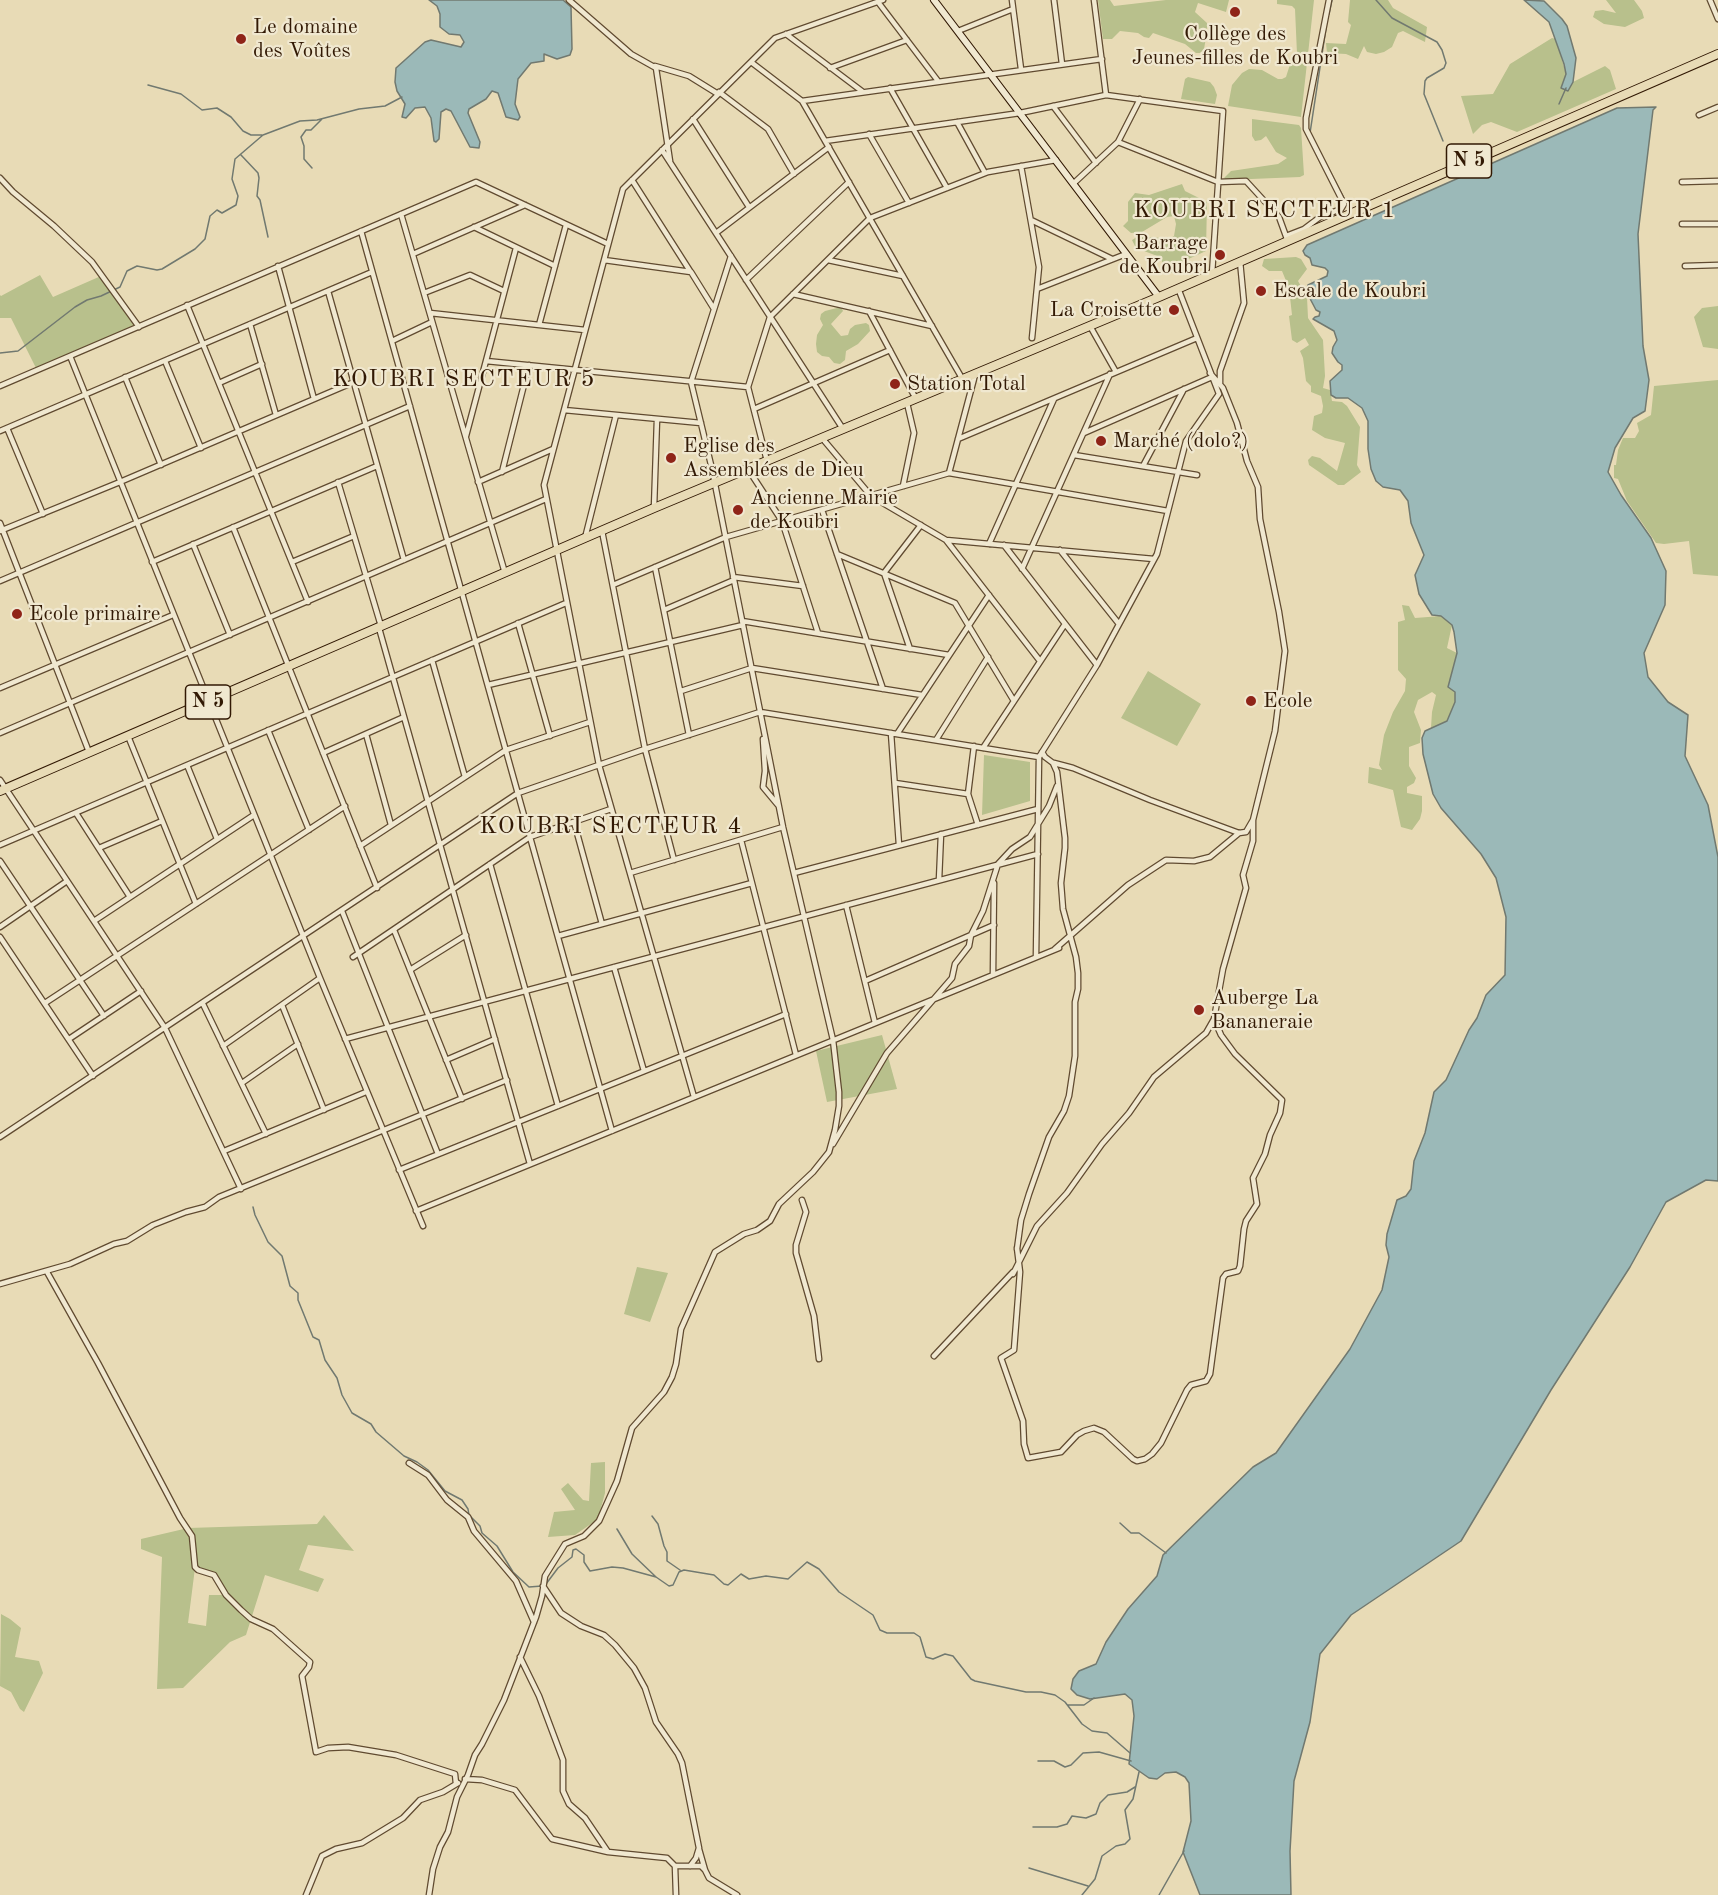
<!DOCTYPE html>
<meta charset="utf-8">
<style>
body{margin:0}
canvas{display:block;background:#e8dbb6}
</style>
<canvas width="1718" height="1895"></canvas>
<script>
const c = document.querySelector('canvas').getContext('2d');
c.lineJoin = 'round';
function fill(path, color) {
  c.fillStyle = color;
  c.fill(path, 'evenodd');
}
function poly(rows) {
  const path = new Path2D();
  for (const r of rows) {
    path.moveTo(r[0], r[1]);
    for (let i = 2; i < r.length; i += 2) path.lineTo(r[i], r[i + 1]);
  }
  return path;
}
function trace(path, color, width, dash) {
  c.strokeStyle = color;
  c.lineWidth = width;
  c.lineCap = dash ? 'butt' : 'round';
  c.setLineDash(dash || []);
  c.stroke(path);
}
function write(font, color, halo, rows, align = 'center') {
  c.font = font + ' "Old Standard TT",serif';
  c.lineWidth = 4.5;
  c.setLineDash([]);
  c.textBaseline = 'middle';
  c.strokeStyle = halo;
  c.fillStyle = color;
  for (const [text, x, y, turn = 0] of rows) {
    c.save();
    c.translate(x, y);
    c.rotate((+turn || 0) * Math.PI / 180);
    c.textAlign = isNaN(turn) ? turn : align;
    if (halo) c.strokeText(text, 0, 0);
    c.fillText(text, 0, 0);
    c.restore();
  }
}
fill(poly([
 [1098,0,1110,0,1114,6,1166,0,1229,0,1226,12,1198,3,1195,12,1207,23,1207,32,1204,49,1200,53,1196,53,1185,44,1153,33,1149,38,1144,37,1138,33,1120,31,1112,39,1103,39],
 [1277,0,1314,0,1301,117,1228,106,1232,85,1242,73,1249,69,1262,70,1278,79,1282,79,1286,77,1292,58,1297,54,1295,9,1292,6,1277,4],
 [1350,0,1388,0,1393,8,1427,27,1425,42,1403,31,1398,33,1392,47,1384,52,1376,54,1367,52,1364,46,1358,59,1346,54,1327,53,1326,43,1346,44,1351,25,1348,22],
 [1606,0,1634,0,1642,11,1644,18,1625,27,1604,24,1593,17,1595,11,1603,10,1616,13],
 [1552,38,1556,39,1566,74,1561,88,1568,91,1573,82,1605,66,1610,70,1616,89,1517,132,1491,122,1482,125,1473,134,1461,96,1493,94,1510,64],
 [1188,77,1210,82,1214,87,1217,95,1215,104,1181,99,1185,79],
 [1252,119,1299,125,1301,128,1304,175,1300,177,1227,180,1224,178,1231,171,1278,164,1287,158,1276,152,1266,136,1261,140,1255,141,1252,136],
 [1182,184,1185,191,1207,202,1206,251,1184,261,1172,273,1164,273,1163,264,1160,257,1136,248,1132,240,1137,237,1171,238,1174,236,1176,224,1174,216,1167,217,1142,232,1131,233,1123,226,1128,221,1128,202,1135,193,1149,195],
 [1296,257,1301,259,1307,269,1298,281,1307,297,1308,318,1323,340,1325,376,1323,388,1330,390,1332,401,1342,402,1347,406,1360,427,1357,465,1361,472,1344,485,1338,485,1309,465,1308,460,1312,456,1320,458,1337,471,1345,443,1325,438,1312,430,1314,416,1322,413,1323,406,1321,396,1311,392,1311,386,1306,381,1303,358,1300,351,1309,345,1305,338,1297,343,1292,340,1289,316,1292,315,1289,288,1282,271,1269,271,1262,266,1264,259],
 [40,275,53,297,101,276,139,327,37,370,11,318,0,318,0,295,1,296],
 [1718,306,1718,349,1703,347,1694,317,1702,308],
 [841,307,843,311,831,324,841,336,848,335,850,329,855,325,866,323,869,325,870,331,858,344,846,351,845,360,840,364,834,363,829,357,822,356,817,352,816,344,817,335,823,325,820,319,821,314,825,311],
 [1718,380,1718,576,1693,574,1689,541,1664,544,1656,543,1627,501,1618,479,1614,478,1614,465,1616,465,1618,450,1623,438,1635,438,1639,431,1637,423,1651,415,1654,386],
 [1402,605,1409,606,1415,618,1441,616,1452,625,1447,648,1457,653,1456,662,1450,678,1455,692,1455,702,1447,721,1431,728,1432,712,1436,695,1432,692,1418,700,1414,712,1421,730,1420,743,1409,747,1409,766,1416,778,1414,783,1407,787,1407,793,1422,796,1422,811,1420,819,1412,830,1401,827,1393,790,1368,783,1369,767,1382,770,1379,765,1384,735,1393,712,1405,691,1406,679,1398,670,1398,622,1405,620],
 [1148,671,1201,704,1177,746,1121,718],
 [984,755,1030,762,1030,801,982,815],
 [882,1035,897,1089,827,1102,816,1051],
 [637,1267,668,1273,650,1322,624,1314],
 [605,1462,605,1493,598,1519,575,1535,548,1537,554,1512,575,1510,561,1489,568,1483,583,1500,589,1501,591,1463],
 [324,1515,354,1551,308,1545,299,1570,324,1579,318,1592,265,1575,246,1635,230,1642,183,1688,157,1689,162,1557,141,1549,141,1539,188,1528,317,1524],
 [195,1568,217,1578,225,1595,209,1595,206,1626,188,1623],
 [1,1614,10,1619,21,1628,15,1657,39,1661,43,1673,24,1712,20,1709,11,1692,0,1686]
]), '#b8c08c');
const water = poly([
 [429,0,563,0,571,7,572,49,570,55,557,59,544,54,544,61,531,63,518,79,515,104,520,117,518,120,506,117,498,93,492,91,486,99,469,109,468,113,480,142,479,148,470,147,451,111,446,109,441,112,439,139,436,142,434,141,431,118,425,107,415,108,406,118,402,117,405,104,397,91,395,82,396,68,425,42,431,40,461,47,464,42,460,35,449,34,440,27,440,14,437,6,429,0],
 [1524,0,1544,1,1562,19,1567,26,1576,58,1573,82,1568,91,1561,88,1566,74,1564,64,1549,22,1524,0],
 [1656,107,1653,110,1638,234,1643,346,1649,380,1645,411,1633,418,1615,448,1608,472,1621,495,1651,538,1666,571,1665,605,1644,653,1648,677,1668,702,1688,715,1685,756,1708,805,1718,857,1718,1181,1706,1180,1666,1202,1630,1267,1551,1390,1461,1541,1351,1615,1320,1654,1310,1722,1294,1781,1290,1851,1291,1895,1200,1895,1183,1852,1191,1821,1189,1783,1185,1777,1176,1772,1165,1773,1157,1779,1149,1778,1129,1764,1134,1716,1132,1700,1125,1694,1090,1699,1077,1695,1071,1689,1073,1679,1079,1671,1096,1664,1106,1642,1128,1609,1157,1576,1163,1555,1253,1467,1276,1453,1350,1349,1382,1290,1389,1257,1386,1245,1387,1234,1397,1200,1406,1196,1411,1189,1414,1161,1425,1133,1434,1092,1446,1080,1469,1030,1477,1018,1486,995,1505,975,1506,917,1496,878,1481,854,1441,808,1433,794,1423,754,1422,738,1425,731,1447,721,1455,702,1455,692,1448,687,1457,653,1454,632,1452,625,1441,616,1432,615,1419,594,1415,575,1424,555,1411,523,1408,501,1400,490,1383,487,1376,481,1371,469,1368,449,1368,421,1362,408,1348,398,1336,398,1331,395,1330,381,1342,370,1342,365,1338,362,1332,353,1333,347,1337,340,1334,331,1313,319,1315,317,1319,316,1320,312,1316,310,1306,291,1308,285,1327,276,1328,271,1325,268,1312,265,1310,258,1305,255,1303,251,1307,245,1617,108,1656,107]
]);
fill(water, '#9bb9b8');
trace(water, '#717970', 1.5);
trace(poly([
 [1376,0,1392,18,1437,42,1442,50,1446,63,1444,68,1427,78,1425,81,1424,94,1443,141],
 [1329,14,1332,0],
 [148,85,181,94,202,110,217,108,231,117,243,131,251,135,262,135],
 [1559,104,1566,88],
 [1310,133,1326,28],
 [241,155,258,173,259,178,257,196,260,200,268,237],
 [312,168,304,159,304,146,301,137,306,130,311,130,322,119],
 [1334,179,1346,202],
 [0,353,18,351,75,307,87,300,101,296,120,287,127,271,137,266,157,270,162,269,195,249,205,239,210,216,217,210,222,213,236,205,238,196,232,179,235,159,263,135,300,121,317,120,359,109,385,106,402,97],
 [253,1207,255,1215,268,1242,282,1256,290,1286,298,1293,298,1300,313,1337,319,1340,325,1360,337,1378,342,1395,352,1413,371,1424,376,1432,404,1456,417,1462,428,1470,445,1491,462,1500,468,1509,469,1515,480,1526,482,1533,497,1546,513,1572,529,1587,542,1586],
 [652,1516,658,1524,664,1546,667,1552,667,1561,680,1570],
 [1120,1523,1131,1533,1139,1533,1166,1553],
 [617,1529,632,1554,656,1577],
 [546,1584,558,1568,572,1557,573,1550,576,1549,584,1555,584,1562,590,1571,612,1567,623,1568,656,1577,669,1586,673,1585,679,1572,684,1570,714,1575,724,1584,728,1585,741,1574,749,1579,766,1576,788,1579,807,1562,819,1569,839,1592,873,1615,880,1630,887,1633,914,1633,920,1637,926,1657,933,1659,945,1654,953,1656,971,1679,975,1681,1026,1692,1041,1692,1055,1695,1065,1702,1082,1724,1092,1731,1107,1733,1130,1753],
 [1068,1705,1084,1705,1094,1698],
 [1038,1761,1054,1761,1065,1767,1071,1765,1083,1753,1099,1752,1131,1761],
 [1033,1827,1057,1827,1067,1824,1072,1816,1086,1818,1096,1814,1100,1803,1108,1795,1127,1792,1135,1787],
 [1029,1868,1088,1886],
 [1082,1895,1095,1879,1102,1856,1116,1846,1125,1844,1130,1839,1125,1810,1133,1799,1139,1772],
 [1159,1895,1184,1851]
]), '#717970', 1.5);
const street = poly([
 [569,0,631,54,656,68,670,161],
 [1012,0,1021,69],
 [1054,0,1062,64],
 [1094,0,1106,95],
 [1710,0,1718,19],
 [878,2,938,81],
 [958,31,1013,9],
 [786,34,863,92],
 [751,62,802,101,963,380],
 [655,66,689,76,718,94],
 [830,68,907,40],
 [890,88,947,188],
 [719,92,768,129,794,174],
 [802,101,1102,59],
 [1053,106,1096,163],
 [1699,115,1718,107],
 [693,119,749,207],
 [957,122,985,173],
 [869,134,909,203],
 [825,141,1020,113,1106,95,1223,111,1212,274],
 [1118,142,1218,182,1246,181,1279,217,1287,239],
 [662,150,843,429],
 [1021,166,1039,267,1032,338],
 [0,178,13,192,54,226,92,262,139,327],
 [632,180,690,271],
 [1682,182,1718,181],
 [1074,183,1118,142,1140,99],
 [401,214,505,573],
 [1031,220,1112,259],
 [1682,224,1718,224],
 [474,227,555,266],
 [361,231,612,1131],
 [716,233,829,147],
 [1286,236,1304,229,1320,217,1341,209,1344,204,1306,129,1306,118,1329,0],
 [413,254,525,205],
 [604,260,691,272,714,309],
 [828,260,903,276],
 [278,266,314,399],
 [1685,266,1718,265],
 [746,280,849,182],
 [1037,289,1126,254],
 [328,291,404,560],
 [424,293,470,275,504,291],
 [793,294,932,326],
 [187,305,308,602],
 [869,311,916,399],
 [430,313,585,330],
 [250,324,276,415],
 [539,325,566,225],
 [1090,326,1116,372],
 [392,341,432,322],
 [70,356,320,978,423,1226],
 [165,361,201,448],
 [486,361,748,387],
 [125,377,161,465],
 [219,383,262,364],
 [1220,383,1220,371,1244,303,1240,261],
 [0,386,476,182,608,244],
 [754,409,890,350],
 [564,410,701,423],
 [7,428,43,514],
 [0,431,372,272],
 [1084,433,1212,377],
 [466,436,516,248],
 [822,438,871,496,946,540,1040,661],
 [958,439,1197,338],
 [1074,455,1197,475],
 [767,461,748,387,770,317,870,218,988,172,1056,160],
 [1143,466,1184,389],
 [748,469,782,521,818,633],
 [502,472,529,365],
 [949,473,975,375],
 [338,482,381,626],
 [478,482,553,449],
 [903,486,914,433,907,403],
 [654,508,657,419],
 [822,510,883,689],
 [0,523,89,752],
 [233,527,377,888],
 [0,531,120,482,354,382],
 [602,531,645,749,674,860],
 [585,538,616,415],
 [946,540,1154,559],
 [193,544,230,635],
 [989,544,1054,399],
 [1004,545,1097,665],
 [1060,550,1119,624],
 [837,554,955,603,1014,701],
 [152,562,377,466],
 [292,562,354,536],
 [655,567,689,735],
 [1022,569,1110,374],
 [733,577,803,586],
 [0,581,410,406],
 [613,585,726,537,949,473,1168,511],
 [664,610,734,580],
 [742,621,949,655],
 [518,623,550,736],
 [379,628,530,1164],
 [910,649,884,573,921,525],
 [432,660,465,777],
 [488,685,743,625],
 [0,688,173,615],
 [681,691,752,668,922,695],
 [268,730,309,830],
 [0,733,546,499],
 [891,733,899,845],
 [366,734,391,825],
 [897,734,989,595],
 [128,736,196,904],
 [763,739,765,771,763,787,778,805],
 [936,740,988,657],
 [974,746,968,794,978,825],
 [983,748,1065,624],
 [323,753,404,717],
 [1054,763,1073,768,1150,800,1239,833,1246,832,1253,820],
 [187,765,217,839],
 [0,780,165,1028,241,1189],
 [895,783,968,794],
 [76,813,130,897],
 [574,822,602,924],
 [741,840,796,1055],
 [0,845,566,603],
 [360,846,506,750,590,722],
 [99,848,162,821],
 [0,861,104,1016],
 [490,864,558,1106],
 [630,873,783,827],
 [794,873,1038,809],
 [939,880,941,834],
 [846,905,875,1023],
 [342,911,438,1154],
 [94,921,254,815],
 [0,927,67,881],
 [394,930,462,1099],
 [558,936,752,883],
 [0,937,93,1076],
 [1055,949,1128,885,1166,860,1194,861,1210,857,1239,833],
 [353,957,530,837,611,809],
 [1036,957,1039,757,1097,665,1157,554,1186,441,1219,394,1178,288],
 [614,967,644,1071],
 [410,970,466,935],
 [993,975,994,883],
 [865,981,994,925],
 [45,1003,345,806],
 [203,1004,266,1134],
 [282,1005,324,1110],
 [69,1039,141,991],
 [345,1039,1038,854],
 [223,1046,320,978],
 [446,1060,495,1039],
 [242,1083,298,1044],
 [694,1097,599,765,544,485,623,189,775,38,883,0],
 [0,1137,518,793,645,749,760,712,1039,757],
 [833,1144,887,1053,952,978,955,964,969,946,971,935,983,911,998,864,1012,849,1030,837,1049,806,1057,786],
 [224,1151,366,1092],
 [399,1170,786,1014],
 [802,1200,806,1212,796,1245,796,1253,814,1316,819,1359],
 [416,1211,1059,948],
 [1017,1248,1020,1272,1014,1350,1001,1358,1023,1421,1024,1444,1028,1458,1061,1452,1077,1435,1084,1431,1094,1428,1104,1432,1133,1459,1137,1461,1145,1459,1152,1454,1161,1443,1187,1390,1191,1385,1206,1381,1210,1374,1223,1278,1226,1274,1238,1271,1240,1266,1244,1229,1246,1221,1257,1204,1253,1178,1265,1154,1270,1135,1280,1113,1282,1100,1235,1054,1221,1035,1214,1019],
 [1017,1249,1021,1220,1029,1194,1049,1137,1064,1111,1069,1096,1075,1056,1075,1002,1078,989,1078,973,1076,957,1063,909,1061,883,1065,848,1065,838,1057,772,1053,763,1045,757,1042,752],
 [47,1272,98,1363,180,1518,192,1536,195,1567,198,1570,214,1575,226,1595,241,1610,251,1619,273,1629,310,1662,309,1667,302,1676,316,1752,328,1748,348,1747,396,1755,455,1774,456,1784],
 [1013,1274,1037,1226,1067,1193,1102,1144,1129,1113,1154,1077,1206,1033,1214,1019,1223,969,1246,888,1243,875,1253,841,1253,820,1275,731,1285,651,1279,612,1260,519,1258,487,1247,461,1237,423,1223,388,1210,373],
 [0,1284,70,1264,114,1244,127,1241,153,1225,186,1212,205,1207,219,1197,507,1080],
 [934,1356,1013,1272],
 [409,1463,428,1475,447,1500,468,1517,474,1531,516,1581,534,1622],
 [543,1586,561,1613,581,1626,604,1635,615,1645,634,1668,645,1688,656,1722,678,1754,682,1763,699,1848,696,1858,690,1866],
 [520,1657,539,1696,563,1760,563,1791,569,1804,585,1818,608,1852,667,1858,675,1866,701,1866,705,1870],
 [465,1779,482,1780,515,1790,552,1839,608,1852],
 [699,1849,705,1870,709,1878,737,1895],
 [675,1866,676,1895],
 [306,1895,322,1856,336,1849,362,1843,403,1818,420,1800,443,1792,458,1783],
 [429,1895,433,1869,440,1847,448,1832,457,1797,468,1775,475,1755,482,1744,504,1700,536,1617,542,1596,545,1576,565,1544,584,1536,599,1521,617,1481,632,1428,664,1392,672,1377,676,1364,681,1329,715,1252,744,1234,757,1230,770,1221,779,1204,813,1172,829,1152,835,1130,839,1106,839,1092,833,1040,783,827,712,469,691,382,731,256]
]);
const secondary = poly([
 [934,0,1159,297]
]);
const highway = poly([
 [0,791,654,508,1159,297,1718,54]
]);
trace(street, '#604a30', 7);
trace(secondary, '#321904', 8);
trace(highway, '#321904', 10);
trace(street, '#f0e8d0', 4.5);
trace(secondary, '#f0e8d0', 6);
trace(highway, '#e8dbb6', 8);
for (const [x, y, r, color] of [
 [1235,12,6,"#8f2418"],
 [241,39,6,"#8f2418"],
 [1220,255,6,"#8f2418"],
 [1261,291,6,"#8f2418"],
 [1174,310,6,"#8f2418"],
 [895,384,6,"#8f2418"],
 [1101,441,6,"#8f2418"],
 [671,458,6,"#8f2418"],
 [738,510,6,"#8f2418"],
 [17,614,6,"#8f2418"],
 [1251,701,6,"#8f2418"],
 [1199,1010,6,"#8f2418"]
]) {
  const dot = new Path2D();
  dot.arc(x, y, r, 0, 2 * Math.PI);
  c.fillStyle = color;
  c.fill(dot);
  trace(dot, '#f0e8d0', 2);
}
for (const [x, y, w] of [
 [1469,161,45],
 [208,702,45]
]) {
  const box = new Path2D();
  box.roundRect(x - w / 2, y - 17, w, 34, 4.5);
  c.fillStyle = '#f0e8d0';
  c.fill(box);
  trace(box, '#321904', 1.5);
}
write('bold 20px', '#321904', null, [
 ["N 5",1469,161],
 ["N 5",208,702]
]);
write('21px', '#321904', '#f0e8d0', [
 ["Le domaine",253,27],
 ["des Voûtes",253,51],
 ["Collège des",1235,34,"center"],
 ["Jeunes-filles de Koubri",1235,58,"center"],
 ["Barrage",1208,243,"right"],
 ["de Koubri",1208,267,"right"],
 ["Escale de Koubri",1273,291],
 ["La Croisette",1162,310,"right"],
 ["Station Total",907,384],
 ["Marché (dolo?)",1113,441],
 ["Eglise des",683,446],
 ["Assemblées de Dieu",683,470],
 ["Ancienne Mairie",750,498],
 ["de Koubri",750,522],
 ["Ecole primaire",29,614],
 ["Ecole",1263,701],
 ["Auberge La",1211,998],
 ["Bananeraie",1211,1022]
], 'left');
c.letterSpacing = '1.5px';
write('24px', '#321904', '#f0e8d0', [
 ["KOUBRI SECTEUR 1",1265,211],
 ["KOUBRI SECTEUR 5",464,380],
 ["KOUBRI SECTEUR 4",611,827]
]);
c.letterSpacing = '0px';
</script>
